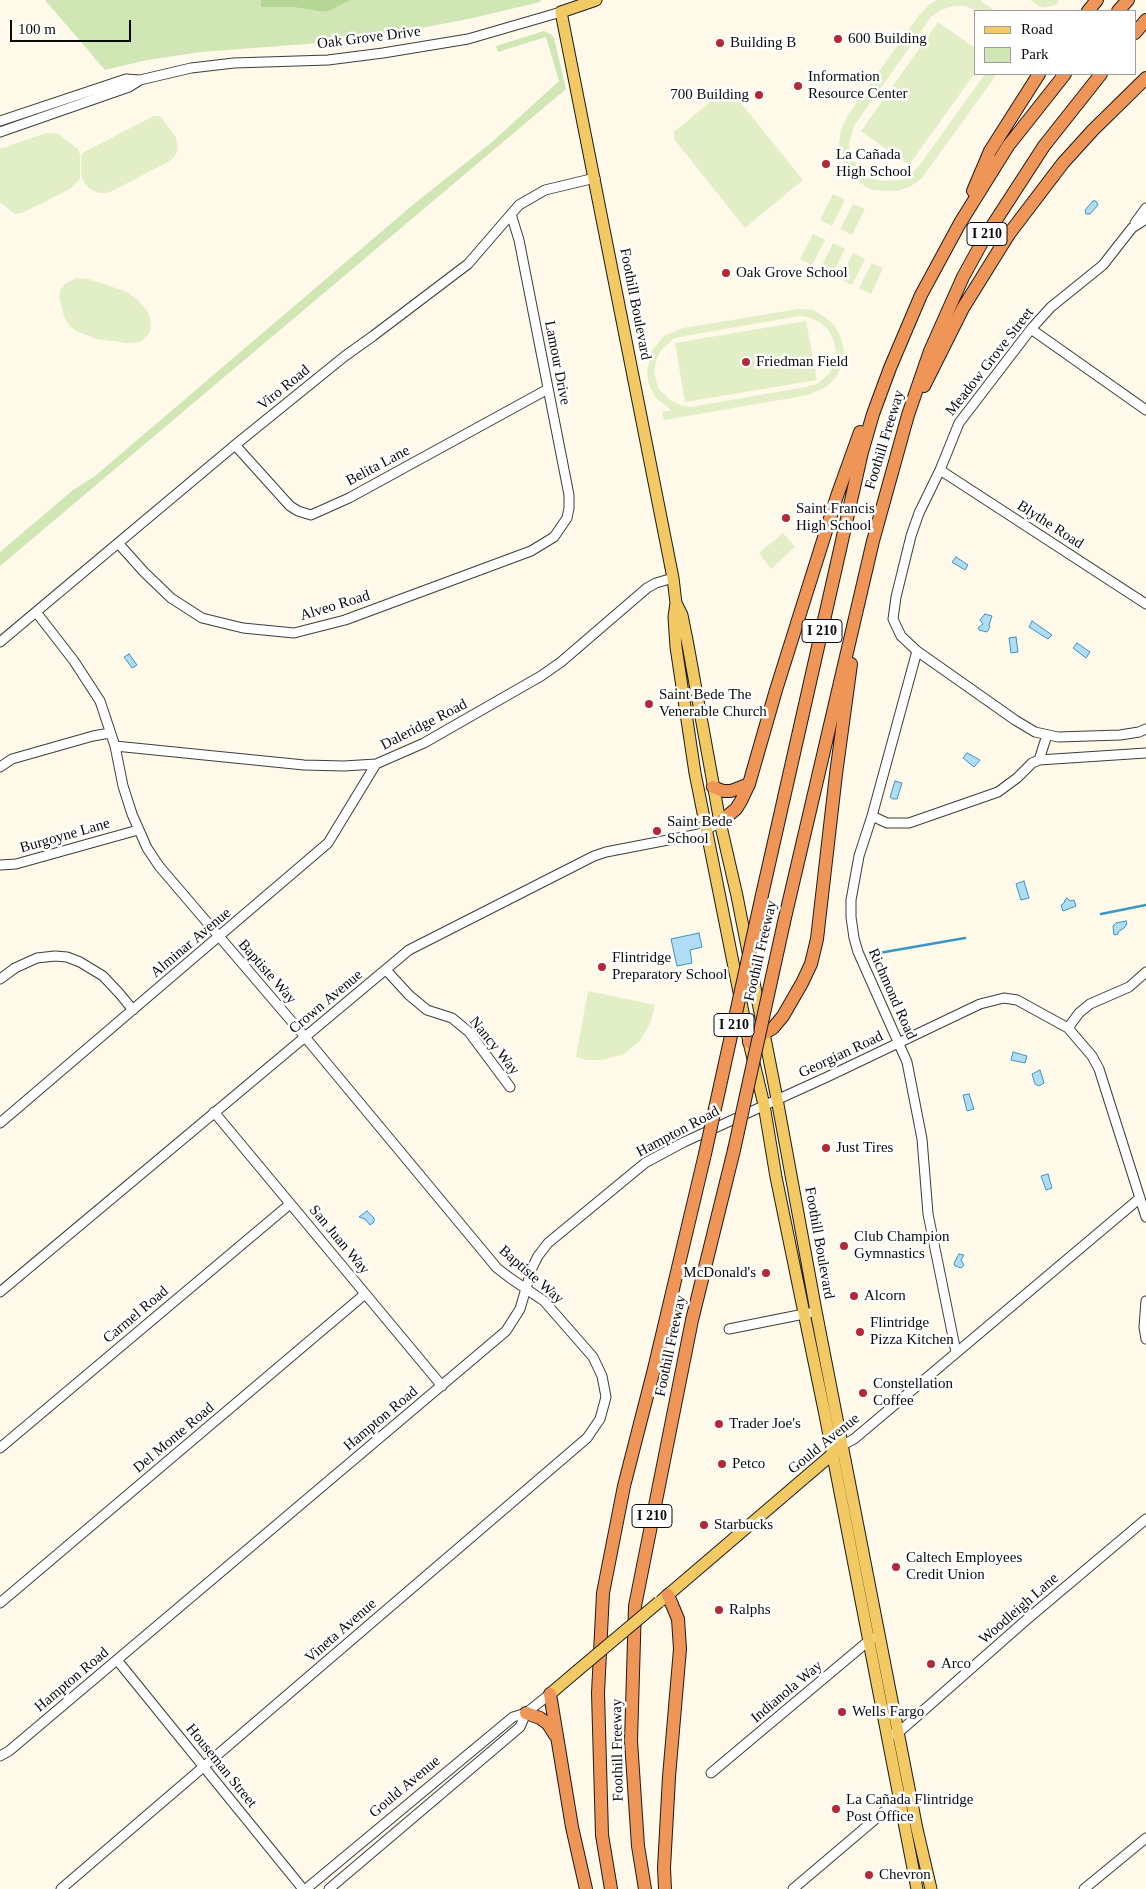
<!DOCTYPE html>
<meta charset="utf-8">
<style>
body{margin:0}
#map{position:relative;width:1146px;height:1889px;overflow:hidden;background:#fef9e9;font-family:Georgia,serif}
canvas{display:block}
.legend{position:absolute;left:974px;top:10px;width:162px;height:65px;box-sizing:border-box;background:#fff;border:1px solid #9d9d9d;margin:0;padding:6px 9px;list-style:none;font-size:15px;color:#0a0a0a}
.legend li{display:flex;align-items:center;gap:10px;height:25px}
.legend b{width:25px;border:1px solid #9d9d9d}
.scale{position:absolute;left:10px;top:20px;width:121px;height:22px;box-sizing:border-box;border:2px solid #0a0a0a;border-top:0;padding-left:6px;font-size:15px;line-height:18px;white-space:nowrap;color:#0a0a0a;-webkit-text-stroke:4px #fff;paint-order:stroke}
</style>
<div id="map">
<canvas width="1146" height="1889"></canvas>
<ul class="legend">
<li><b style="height:6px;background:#f3c964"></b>Road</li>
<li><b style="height:14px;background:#d1e6b5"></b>Park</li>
</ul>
<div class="scale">100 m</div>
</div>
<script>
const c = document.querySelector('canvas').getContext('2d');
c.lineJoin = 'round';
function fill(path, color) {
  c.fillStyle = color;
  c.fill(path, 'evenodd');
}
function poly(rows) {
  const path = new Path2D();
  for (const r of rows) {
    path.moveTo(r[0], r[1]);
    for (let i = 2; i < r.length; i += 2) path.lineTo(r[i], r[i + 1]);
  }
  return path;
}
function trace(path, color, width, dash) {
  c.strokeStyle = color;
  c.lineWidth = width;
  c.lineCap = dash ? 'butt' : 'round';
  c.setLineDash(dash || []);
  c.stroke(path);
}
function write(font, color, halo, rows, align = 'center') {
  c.font = font + ' Georgia,serif';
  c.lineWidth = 5;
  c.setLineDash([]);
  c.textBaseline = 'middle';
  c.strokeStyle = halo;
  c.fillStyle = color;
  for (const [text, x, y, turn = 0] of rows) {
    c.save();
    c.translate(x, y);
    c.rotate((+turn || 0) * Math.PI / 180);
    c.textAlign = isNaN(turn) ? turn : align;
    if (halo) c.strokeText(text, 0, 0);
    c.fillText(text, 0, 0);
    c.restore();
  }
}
fill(poly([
 [45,0,541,0,540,2,473,18,359,40,201,52,147,60,105,70],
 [544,31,551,34,554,38,566,89,0,566,0,552,73,490,95,476,415,203,491,143,559,81,546,37,498,52,496,46]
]), '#d1e6b5');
fill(poly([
 [261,0,350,0,326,12,294,7,261,7]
]), '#b5d695');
fill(poly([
 [937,0,980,0,995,11,979,11,965,6,953,6,941,10,931,17,854,126,849,144,851,155,857,166,870,178,882,181,900,180,911,174,919,166,985,74,997,74,922,178,910,187,896,191,873,190,866,187,854,178,845,165,839,144,841,129,848,115,919,15,930,4],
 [1030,0,1059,0,1056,5,1042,8],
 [938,22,975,48,975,73,909,165,861,131],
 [728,87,803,180,745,228,674,139,674,132],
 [154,116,160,116,176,137,178,150,174,157,170,161,108,193,99,193,90,189,84,182,81,175,81,156,84,152],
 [46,133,58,134,78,149,80,155,80,179,71,188,43,203,21,213,15,214,0,202,0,149],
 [833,194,845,200,832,226,820,220],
 [853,204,865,209,852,235,840,229],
 [813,234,825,240,812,265,800,259],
 [833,243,845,249,832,275,820,269],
 [853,253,865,259,852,285,840,279],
 [872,263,883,268,871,294,859,288],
 [77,278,89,279,127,292,138,300,148,312,150,320,151,330,146,337,140,342,127,343,97,339,76,331,69,325,64,316,59,296,61,289,66,283],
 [799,309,813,310,825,317,835,326,841,338,844,351,842,365,836,377,826,387,808,395,664,420,662,412,671,410,655,397,649,385,647,372,651,352,664,336,683,328],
 [800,316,811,318,821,323,829,331,834,341,836,352,834,363,830,373,817,384,806,387,691,407,680,405,670,400,658,388,654,372,656,361,661,350,673,339,684,336],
 [806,321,817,380,685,402,675,343],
 [783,533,795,547,771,569,759,553],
 [588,991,655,1005,650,1024,640,1041,624,1054,603,1060,587,1060,576,1057]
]), '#e2eec6');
const water = poly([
 [1093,201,1096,201,1098,205,1090,214,1086,214,1085,210,1093,201],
 [956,557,968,565,965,570,952,562,956,557],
 [985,614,992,616,989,625,990,627,987,632,979,630,978,628,983,624,980,620,985,614],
 [1032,621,1052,635,1048,639,1029,627,1032,621],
 [1016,637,1018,652,1011,653,1009,638,1016,637],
 [1077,643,1090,652,1086,658,1073,648,1077,643],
 [129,654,137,665,132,668,124,657,129,654],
 [967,753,980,760,974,767,963,758,967,753],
 [895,781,902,783,897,799,893,799,890,797,895,781],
 [1024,881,1029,898,1021,900,1016,884,1024,881],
 [1067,898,1070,901,1074,900,1076,906,1063,911,1061,905,1064,903,1065,900,1067,898],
 [1126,921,1127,924,1124,928,1118,932,1118,934,1114,935,1113,926,1116,923,1126,921],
 [699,933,702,947,690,950,692,963,677,966,671,939,699,933],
 [1013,1052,1027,1056,1025,1063,1011,1060,1013,1052],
 [1040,1070,1044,1083,1039,1086,1035,1084,1032,1074,1040,1070],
 [969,1094,974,1109,967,1111,963,1095,969,1094],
 [1048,1174,1052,1188,1046,1190,1041,1176,1048,1174],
 [367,1211,374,1218,374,1222,370,1225,365,1219,359,1217,367,1211],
 [959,1254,964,1255,961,1260,964,1265,961,1268,955,1266,954,1263,959,1254]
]);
fill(water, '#b0ddf3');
trace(water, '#3a95c7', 1);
trace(poly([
 [1101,914,1146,905],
 [879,953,965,938]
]), '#3a95c7', 2.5);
const minor = poly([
 [0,121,126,79,140,80,191,68,234,63,328,60,383,53,468,39,561,12],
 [0,132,129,87,140,80],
 [1146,219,1132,228,1103,265,1051,307,1031,329,959,423,940,470,919,513,911,536,896,597,893,619,901,636,917,651,1015,720,1035,732,1058,737,1120,735,1139,732,1146,729],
 [1135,223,1146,208],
 [1031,329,1146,410],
 [235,445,290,506,298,511,311,515,349,498,548,389],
 [940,470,1146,604],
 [118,543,144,572,171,598,202,618,243,628,294,633,345,620,531,551,554,537,567,518,569,508,569,495,519,240,511,214],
 [36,612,74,661,100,701,115,746,123,786,132,814,147,848,159,866,305,1037,497,1268,510,1278,544,1301,593,1357,602,1376,606,1397,600,1419,587,1438,61,1889],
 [0,642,235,445,345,356,373,336,468,264,519,205,545,190,595,178],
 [917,651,872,816,859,856,851,900,851,917,854,938,858,952,907,1062,922,1139,928,1214,956,1352],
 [115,746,304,765,344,766,376,764,424,743,541,676,561,662,647,588,656,583,673,578],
 [1039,760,1047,735],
 [0,767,12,759,93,736,110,733],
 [872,816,887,823,909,823,998,792,1017,778,1032,763,1039,760,1146,753],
 [0,865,16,864,138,830],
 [386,970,409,995,427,1010,452,1018,469,1032,510,1087],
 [0,979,15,968,37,958,55,956,67,957,80,962,103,976,119,993,133,1010],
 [1068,1028,1079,1013,1090,1004,1129,987,1146,972],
 [214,1112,442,1386],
 [0,1123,328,843,376,764],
 [0,1292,409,950,594,856,606,852,699,834,720,822],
 [1146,1301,1144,1327,1146,1339],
 [729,1329,809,1313],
 [843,1445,854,1439,1140,1198],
 [0,1448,290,1204],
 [0,1603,365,1294],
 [117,1660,303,1889],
 [893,1734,899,1732,1025,1621,1146,1519],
 [0,1756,9,1751,506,1331,520,1309,532,1268,538,1256,548,1243,645,1163,684,1142,827,1077,980,1004,1004,998,1017,1000,1068,1028,1092,1056,1099,1069,1146,1217],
 [711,1773,872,1638],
 [306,1889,513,1717,526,1713,550,1694],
 [329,1889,520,1727,526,1713],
 [793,1889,899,1799,903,1797],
 [1084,1889,1146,1838]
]);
const major = poly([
 [596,0,561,12,673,578,676,603,674,617,676,647,695,773,749,1042,764,1105,776,1177,825,1415,917,1889],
 [676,603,682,615,688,645,720,822,737,896,777,1099,816,1311,917,1829,931,1889],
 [662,1600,836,1451],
 [550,1694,577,1671]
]);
const highway = poly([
 [1088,11,1097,0],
 [1118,11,1128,0],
 [1135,33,1146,20],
 [973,191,990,151,1039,74],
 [924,386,963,308,1009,234,1063,163,1093,130,1146,78],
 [713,787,723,791,731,791,749,784],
 [720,822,736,809,741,801,749,784,776,690,837,496,860,432],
 [762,895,862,452,873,414,890,368,921,295,960,223,1008,146,1065,74],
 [784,922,873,541,908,415,930,351,963,277,985,237,1044,146,1101,74],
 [749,1042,773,1028,783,1016,802,983,811,964,817,939,836,774,851,664],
 [550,1694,572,1827,586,1889],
 [526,1713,540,1718,548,1724,555,1735],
 [611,1889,602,1835,598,1693,603,1593,624,1486,654,1369,705,1154],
 [645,1889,638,1846,631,1741,635,1606,692,1320,734,1150],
 [665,1889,664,1868,669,1777,680,1649,678,1619,668,1595]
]);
trace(minor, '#3d3d3d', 11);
trace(major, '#1b1b1b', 13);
trace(highway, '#1b1b1b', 14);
trace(minor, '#fff', 9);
trace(major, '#f3c964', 11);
trace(highway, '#ee9557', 12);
const majorBridge = poly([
 [577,1671,659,1602]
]);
const highwayBridge = poly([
 [734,1150,784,922],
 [705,1154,762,895]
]);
trace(majorBridge, '#1b1b1b', 13, []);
trace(highwayBridge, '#1b1b1b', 14, []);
trace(majorBridge, '#f3c964', 11);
trace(highwayBridge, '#ee9557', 12);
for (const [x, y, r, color] of [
 [838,39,5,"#b32936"],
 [720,43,5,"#b32936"],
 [798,86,5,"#b32936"],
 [759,95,5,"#b32936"],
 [826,164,5,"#b32936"],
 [726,273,5,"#b32936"],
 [746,362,5,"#b32936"],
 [786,518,5,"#b32936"],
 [649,704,5,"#b32936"],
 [657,831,5,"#b32936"],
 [602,967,5,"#b32936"],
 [826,1148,5,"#b32936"],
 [844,1246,5,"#b32936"],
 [766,1273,5,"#b32936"],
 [854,1296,5,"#b32936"],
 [860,1332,5,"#b32936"],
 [863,1393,5,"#b32936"],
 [719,1424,5,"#b32936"],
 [722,1464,5,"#b32936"],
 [704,1525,5,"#b32936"],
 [896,1567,5,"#b32936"],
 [719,1610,5,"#b32936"],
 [931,1664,5,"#b32936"],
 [842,1712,5,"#b32936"],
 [836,1809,5,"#b32936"],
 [869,1875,5,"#b32936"]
]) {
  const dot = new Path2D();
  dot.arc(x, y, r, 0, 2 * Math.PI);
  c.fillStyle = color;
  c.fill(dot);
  trace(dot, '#fff', 2);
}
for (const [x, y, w] of [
 [987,234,40],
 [822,631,40],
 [734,1025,40],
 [652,1516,40]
]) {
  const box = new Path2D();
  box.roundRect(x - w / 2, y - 11.5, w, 23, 4);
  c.fillStyle = '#fff';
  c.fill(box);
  trace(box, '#0a0a0a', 1);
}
write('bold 14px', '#0a0a0a', null, [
 ["I 210",987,234],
 ["I 210",822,631],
 ["I 210",734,1025],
 ["I 210",652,1516]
]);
write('15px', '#0a0a0a', '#fff', [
 ["Oak Grove Drive",369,38,-7],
 ["Foothill Boulevard",635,304,79],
 ["Meadow Grove Street",990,362,-52],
 ["Lamour Drive",557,363,79],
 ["Viro Road",284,388,-39],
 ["Foothill Freeway",885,440,-73],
 ["Belita Lane",378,466,-28],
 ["Blythe Road",1050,525,33],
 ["Alveo Road",335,606,-17],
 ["Daleridge Road",424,725,-27],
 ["Burgoyne Lane",65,836,-16],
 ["Alminar Avenue",191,943,-40],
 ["Foothill Freeway",761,951,-77],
 ["Baptiste Way",267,972,49],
 ["Richmond Road",892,994,66],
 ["Crown Avenue",326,1002,-40],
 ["Nancy Way",494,1046,51],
 ["Georgian Road",841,1055,-25],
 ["Hampton Road",678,1132,-28],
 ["San Juan Way",339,1240,50],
 ["Foothill Boulevard",819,1243,80],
 ["Baptiste Way",531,1275,41],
 ["Carmel Road",136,1315,-40],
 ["Foothill Freeway",671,1346,-78],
 ["Hampton Road",381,1419,-40],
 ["Del Monte Road",174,1438,-40],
 ["Gould Avenue",824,1444,-39],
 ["Woodleigh Lane",1019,1609,-41],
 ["Vineta Avenue",341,1631,-41],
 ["Hampton Road",72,1680,-40],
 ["Indianola Way",787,1692,-40],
 ["Foothill Freeway",618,1750,-91],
 ["Houseman Street",221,1766,51],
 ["Gould Avenue",405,1787,-40]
]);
write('15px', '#0a0a0a', '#fff', [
 ["600 Building",848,39],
 ["Building B",730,43],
 ["Information",808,77],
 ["Resource Center",808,94],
 ["700 Building",749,95,"right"],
 ["La Cañada",836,155],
 ["High School",836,172],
 ["Oak Grove School",736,273],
 ["Friedman Field",756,362],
 ["Saint Francis",796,509],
 ["High School",796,526],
 ["Saint Bede The",659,695],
 ["Venerable Church",659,712],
 ["Saint Bede",667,822],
 ["School",667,839],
 ["Flintridge",612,958],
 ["Preparatory School",612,975],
 ["Just Tires",836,1148],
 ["Club Champion",854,1237],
 ["Gymnastics",854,1254],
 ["McDonald's",756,1273,"right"],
 ["Alcorn",864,1296],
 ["Flintridge",870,1323],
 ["Pizza Kitchen",870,1340],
 ["Constellation",873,1384],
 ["Coffee",873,1401],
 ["Trader Joe's",729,1424],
 ["Petco",732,1464],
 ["Starbucks",714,1525],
 ["Caltech Employees",906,1558],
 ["Credit Union",906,1575],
 ["Ralphs",729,1610],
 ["Arco",941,1664],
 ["Wells Fargo",852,1712],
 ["La Cañada Flintridge",846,1800],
 ["Post Office",846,1817],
 ["Chevron",879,1875]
], 'left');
</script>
